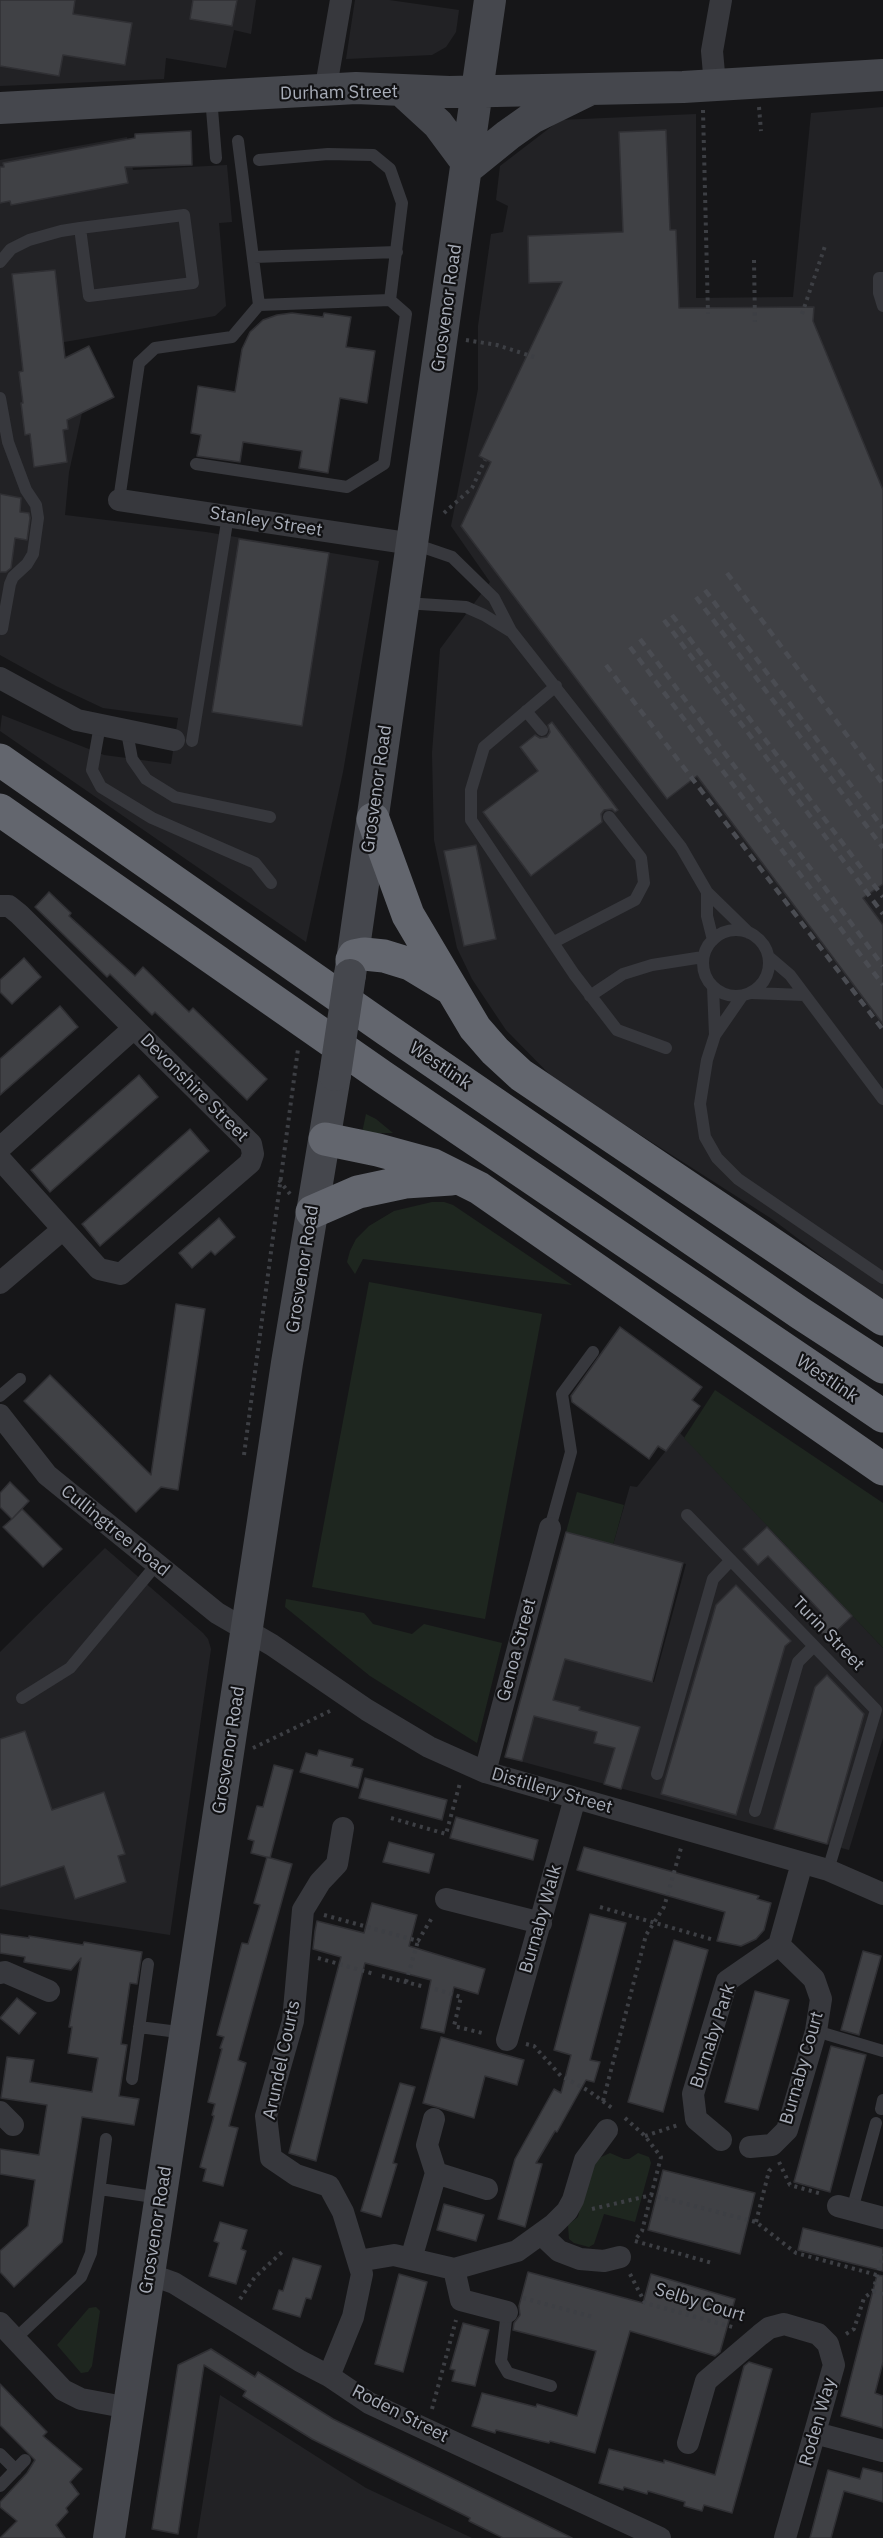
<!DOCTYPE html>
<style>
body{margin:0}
canvas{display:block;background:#161618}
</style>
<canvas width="883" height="2538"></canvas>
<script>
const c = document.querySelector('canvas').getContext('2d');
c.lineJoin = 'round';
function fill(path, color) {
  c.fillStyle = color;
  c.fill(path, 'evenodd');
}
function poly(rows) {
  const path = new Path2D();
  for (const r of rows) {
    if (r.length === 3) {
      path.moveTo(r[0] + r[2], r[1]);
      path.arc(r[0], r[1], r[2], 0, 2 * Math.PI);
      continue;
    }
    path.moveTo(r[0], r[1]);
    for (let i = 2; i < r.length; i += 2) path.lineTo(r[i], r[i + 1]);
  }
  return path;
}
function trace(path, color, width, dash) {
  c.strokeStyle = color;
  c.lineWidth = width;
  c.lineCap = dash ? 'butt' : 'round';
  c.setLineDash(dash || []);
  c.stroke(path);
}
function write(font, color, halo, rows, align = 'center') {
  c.font = font + ' "IBM Plex Sans",sans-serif';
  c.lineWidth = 4.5;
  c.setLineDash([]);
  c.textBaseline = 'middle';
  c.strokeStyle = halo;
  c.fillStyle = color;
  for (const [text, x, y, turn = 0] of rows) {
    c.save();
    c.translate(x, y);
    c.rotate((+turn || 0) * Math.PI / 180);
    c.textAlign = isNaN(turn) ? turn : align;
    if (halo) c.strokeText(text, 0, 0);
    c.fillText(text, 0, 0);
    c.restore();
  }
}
fill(poly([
 [0,0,256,0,251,34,234,30,226,68,166,58,164,79,0,86],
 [355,0,389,0,459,10,456,32,446,47,432,55,346,59],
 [883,107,883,1303,772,1219,556,1081,506,1030,472,979,457,948,434,840,432,753,440,649,490,582,451,526,478,389,478,326,491,234,503,232,508,206,496,200,500,166,560,120,696,114,696,298,793,297,811,113],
 [127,137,133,170,227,165,232,222,219,223,226,306,215,316,47,345,82,413,69,472,65,515,206,532,379,561,343,772,306,942,0,731,2,715,104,755,171,764,178,718,103,708,56,686,0,655,0,160],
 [680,1433,883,1648,883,1738,849,1850,505,1757,534,1651,654,1682,686,1564,613,1545,630,1486,637,1487],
 [105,1548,203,1633,208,1639,211,1649,170,1935,0,1909,0,1652],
 [220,2395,366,2488,472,2538,197,2538]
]), '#222225');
fill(poly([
 [366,1114,376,1119,393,1133,362,1133],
 [444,1202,453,1205,572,1285,363,1259,355,1274,347,1262,350,1251,356,1239,369,1226,394,1211,432,1202],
 [369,1282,542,1314,485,1619,312,1587],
 [715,1390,883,1503,883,1648,684,1438],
 [577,1492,624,1505,613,1545,566,1532],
 [286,1599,364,1613,373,1624,412,1634,424,1624,502,1643,477,1743,370,1676,285,1607],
 [610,2153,624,2159,629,2159,638,2153,649,2157,651,2163,635,2222,604,2214,594,2244,589,2247,574,2243,569,2239,568,2225,578,2217,587,2180,597,2159],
 [96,2307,100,2311,92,2366,88,2372,81,2373,57,2345,89,2308]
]), '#1e261f');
const building = poly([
 [0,0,75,0,73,14,132,23,125,65,63,55,59,76,0,66,0,0],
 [193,0,237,0,232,26,190,19,193,0],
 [666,130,670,230,676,230,679,308,814,307,813,321,883,490,883,884,863,898,883,925,883,1024,697,776,667,799,461,526,491,462,479,456,562,282,529,283,528,236,623,232,619,132,666,130],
 [191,131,192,165,125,167,128,183,11,205,10,201,0,203,0,167,4,167,3,163,135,138,135,134,191,131],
 [55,270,65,358,89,346,114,397,67,420,68,429,63,430,67,462,34,467,30,434,25,435,21,403,23,403,19,372,23,371,12,274,55,270],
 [292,313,323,317,324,313,351,317,346,347,375,351,367,403,340,398,328,473,299,468,302,451,243,442,240,462,197,456,201,435,191,433,198,386,235,392,242,349,250,332,263,320,277,315,292,313],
 [0,494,21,498,20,512,29,513,30,518,27,540,15,538,11,568,6,572,0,572,0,494],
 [239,539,329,553,302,726,212,712,239,539],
 [552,722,618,810,615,812,612,809,604,810,601,814,602,822,531,876,483,812,538,771,520,747,535,735,540,738,547,737,550,732,548,725,552,722],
 [476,845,496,939,464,946,444,851,476,845],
 [49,892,71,913,69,916,135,976,143,967,189,1012,193,1008,267,1079,247,1100,155,1012,152,1015,110,974,107,977,35,907,49,892],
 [24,958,41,977,12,1004,0,992,0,980,24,958],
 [60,1006,78,1027,0,1095,0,1059,60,1006],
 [139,1075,158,1097,50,1192,31,1170,139,1075],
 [190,1129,209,1151,100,1246,82,1224,190,1129],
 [219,1218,235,1237,215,1255,211,1251,192,1268,179,1253,219,1218],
 [176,1304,205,1309,178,1490,161,1487,136,1512,24,1401,50,1375,151,1475,176,1304],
 [620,1327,702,1387,692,1400,700,1406,666,1451,658,1446,649,1459,572,1402,571,1396,620,1327],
 [10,1482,29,1501,13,1518,22,1509,62,1549,43,1567,3,1527,12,1519,0,1507,0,1493,10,1482],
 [767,1527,852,1616,828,1639,811,1622,821,1612,768,1556,758,1565,743,1549,767,1527],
 [566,1532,683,1563,652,1682,565,1659,553,1700,580,1707,579,1710,640,1727,621,1789,604,1784,615,1748,594,1743,597,1732,534,1716,522,1761,505,1757,566,1532],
 [736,1585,791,1641,785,1646,736,1815,661,1794,716,1605,736,1585],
 [827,1675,864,1714,827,1844,774,1829,815,1687,827,1675],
 [25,1731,52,1810,104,1792,125,1854,118,1856,126,1882,75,1899,64,1866,0,1887,0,1739,25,1731],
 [319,1750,353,1759,351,1766,363,1769,358,1788,300,1772,306,1753,317,1756,319,1750],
 [274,1765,293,1770,270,1858,251,1853,254,1841,248,1839,257,1806,263,1807,274,1765],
 [365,1778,447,1800,442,1820,359,1798,365,1778],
 [456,1817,538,1840,533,1860,450,1838,456,1817],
 [389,1842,434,1854,429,1873,383,1862,389,1842],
 [584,1847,759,1896,757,1899,771,1903,764,1930,756,1939,741,1946,717,1941,725,1912,577,1870,584,1847],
 [267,1857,292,1864,238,2060,246,2063,229,2126,238,2128,223,2186,203,2181,206,2169,200,2167,214,2116,212,2115,215,2104,208,2102,222,2049,220,2048,224,2037,217,2035,242,1943,248,1944,260,1905,254,1903,267,1857],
 [372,1903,417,1915,409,1946,485,1969,478,1994,454,1987,444,2033,421,2028,431,1980,365,1963,316,2161,289,2153,341,1957,313,1949,315,1931,317,1921,364,1933,372,1903],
 [590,1914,626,1923,590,2060,600,2062,594,2082,586,2080,557,2132,555,2131,536,2163,542,2164,525,2227,498,2219,515,2159,554,2089,561,2093,571,2055,554,2050,590,1914],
 [0,1934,29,1938,29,1936,83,1945,84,1942,142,1952,137,1984,130,1983,121,2044,127,2045,119,2096,139,2099,134,2125,82,2117,62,2242,14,2287,0,2272,0,2251,28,2226,35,2180,0,2174,0,2149,39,2155,47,2105,1,2098,7,2057,34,2060,30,2082,92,2092,98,2058,68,2053,72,2027,69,2027,81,1958,71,1970,24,1962,25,1957,0,1953,0,1934],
 [674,1940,708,1950,663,2112,628,2102,674,1940],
 [863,1951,881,1956,859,2035,841,2030,863,1951],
 [755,1991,789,2000,758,2110,725,2102,755,1991],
 [17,1998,36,2013,19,2034,0,2018,17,1998],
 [441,2037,524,2060,517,2085,485,2076,474,2118,423,2103,441,2037],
 [831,2046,866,2055,830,2192,794,2182,831,2046],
 [400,2083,415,2087,393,2163,397,2164,381,2217,361,2211,400,2083],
 [663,2170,755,2193,740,2254,648,2230,663,2170],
 [444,2204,484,2215,476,2241,437,2230,444,2204],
 [220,2222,247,2230,241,2249,246,2251,236,2284,209,2276,219,2243,214,2241,220,2222],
 [803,2228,883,2248,883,2271,798,2250,803,2228],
 [293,2258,321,2266,311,2299,306,2298,300,2317,273,2309,279,2290,283,2291,293,2258],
 [528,2272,643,2303,651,2274,735,2299,720,2352,715,2356,630,2331,595,2453,550,2441,549,2443,496,2430,495,2433,472,2426,482,2393,536,2407,537,2404,577,2416,596,2351,513,2330,514,2323,520,2315,519,2306,528,2272],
 [399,2274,427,2282,403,2372,375,2364,399,2274],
 [877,2275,883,2276,883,2362,875,2393,883,2396,883,2428,841,2416,877,2275],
 [463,2323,489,2330,475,2386,452,2381,455,2370,450,2369,463,2323],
 [211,2349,255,2377,258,2372,333,2419,572,2538,503,2538,469,2521,470,2518,312,2439,243,2396,246,2391,204,2365,178,2534,152,2529,178,2365,211,2349],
 [749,2362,772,2369,732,2513,704,2505,702,2511,684,2506,685,2502,648,2491,647,2494,624,2487,623,2490,599,2483,609,2449,664,2463,664,2460,715,2475,744,2366,749,2362],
 [0,2384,47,2432,43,2436,82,2469,70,2482,79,2494,66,2508,68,2512,56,2525,65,2538,0,2538,17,2521,0,2507,0,2502,27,2473,35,2460,0,2425,0,2384],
 [863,2468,883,2473,883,2502,844,2491,831,2538,810,2538,828,2470,860,2479,863,2468]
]);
fill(building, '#404145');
trace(building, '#303034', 1.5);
trace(poly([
 [759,107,761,131],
 [703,110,708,314],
 [754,260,755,322],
 [802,314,825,246],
 [466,340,497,345,534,357],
 [444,513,472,488,485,460],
 [279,1180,290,1194],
 [244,1455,298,1049],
 [253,1748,330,1711],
 [391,1818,446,1834,460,1783],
 [600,1907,714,1940],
 [324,1915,418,1941,433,1916],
 [318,1958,374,1974],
 [382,1976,425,1987],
 [406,1982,418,1941],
 [435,1989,461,1997,454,2026,486,2034],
 [526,2044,534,2046,561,2076,589,2091,612,2108],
 [603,2101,646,1935,664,1907,681,1848],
 [625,2118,645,2136,661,2157,642,2231,634,2241],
 [645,2136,678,2125],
 [779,2162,790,2185,822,2194],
 [592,2209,652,2195,756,2222,796,2253,877,2275],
 [756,2222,769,2171,774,2166],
 [635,2241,712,2263],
 [630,2274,645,2303,736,2328],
 [873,2291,883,2294],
 [523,2298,593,2317],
 [240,2299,255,2277,282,2252],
 [846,2334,854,2329,864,2298,873,2291,883,2254],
 [432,2409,456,2320]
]), '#3d3f44', 4, [3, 4.5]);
trace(poly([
 [211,97,216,158],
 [259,160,328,154,373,155,390,169,402,203,390,300,259,305],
 [254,257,397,252],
 [0,262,11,249,29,240,61,231,80,228,184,215,193,283,89,296,80,228],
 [883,278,879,278,879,293,883,306],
 [0,398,8,442,26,490,36,505,38,518,33,554,27,564,13,577,10,584,2,629],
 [196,464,347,487,384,464,406,314,390,300],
 [119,500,139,363,155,348,232,337,259,305,238,141],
 [414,544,452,557,494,598,511,631,681,847,707,892,749,933],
 [405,603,466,607,484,615,510,631],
 [556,686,484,747,471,790,471,820,574,974,617,1030,666,1048],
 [526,711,542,730],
 [100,725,92,770,101,787,152,818,255,863,271,883],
 [127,732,132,759,146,779,175,797,270,817],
 [192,741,228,516],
 [707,892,707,916,713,940],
 [736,963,33],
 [554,942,635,900,644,883,641,858,609,817],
 [769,957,790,975,883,1099],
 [713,987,715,1035],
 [752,993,804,995],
 [590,996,623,974,652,965,703,957],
 [742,996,715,1035,707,1060,700,1104,705,1137,717,1158,738,1179,883,1278],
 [0,1396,20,1379],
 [687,1515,876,1710,828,1870],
 [550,1528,571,1452,562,1394,593,1352],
 [22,1698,70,1668,156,1565],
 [657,1774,713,1579,731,1560],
 [755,1811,798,1662,814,1646],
 [139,2027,186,2033],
 [816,2031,883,2051],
 [132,2079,148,1964],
 [881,2109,883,2100],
 [100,2189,160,2198],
 [852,2210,876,2123],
 [507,2312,501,2361,508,2373,551,2386],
 [15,2339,81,2277,91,2253,106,2139],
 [0,2454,16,2470],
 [0,2486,25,2460]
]), '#37383d', 12);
trace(poly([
 [715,85,712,51,721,0],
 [325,92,341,0],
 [119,500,413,544],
 [0,678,77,720,174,740],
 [0,906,9,906,19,914,251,1144,253,1154,250,1163,121,1274,99,1269,0,1159],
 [0,1148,134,1028],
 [0,1283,62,1230],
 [0,1415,47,1475,217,1613,272,1645,367,1710,429,1747,485,1772,828,1870,883,1894],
 [485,1772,550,1528],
 [446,1899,541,1923],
 [779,1945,802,1863],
 [0,1973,5,1972,49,1991],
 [507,2040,575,1798],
 [0,2112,13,2125],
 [721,2140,696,2119,693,2094,727,1981,779,1945],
 [750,2147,772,2145,787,2130,816,2031,821,1999,814,1979,779,1945],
 [436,2173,487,2189],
 [838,2206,883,2218],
 [541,2234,559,2251,580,2259,604,2261,620,2257],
 [411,2259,436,2173,427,2145,434,2119],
 [358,2261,394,2255,454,2269,517,2251,553,2225,567,2211,573,2200,585,2160,607,2130],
 [454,2269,461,2300,507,2312],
 [149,2274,174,2283,300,2361,329,2376,369,2403,660,2538],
 [0,2323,63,2390,81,2399,129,2408],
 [329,2376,353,2317,362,2274,343,2212,329,2186,296,2175,271,2158,266,2116,293,2021,303,1910,320,1882,337,1864,343,1828],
 [815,2433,883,2451],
 [688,2443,706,2381,760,2335,769,2328,784,2324,818,2334,828,2344,834,2365,785,2538]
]), '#37383d', 22);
trace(poly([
 [402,91,438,124,467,163],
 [0,108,356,88,449,92,683,87,883,75],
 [466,169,508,135,532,118,585,92],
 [350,975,490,0],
 [109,2538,287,1363,335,1075]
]), '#45474d', 32);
trace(poly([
 [0,760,387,1030,800,1313,883,1367],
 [0,810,383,1077,883,1416],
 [373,819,408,915,475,1028,495,1051,521,1075,883,1319],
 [352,960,354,956,364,954,384,956,410,964,448,987],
 [325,1139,378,1150,433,1165,479,1188,883,1469],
 [312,1212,358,1192,405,1182,451,1179]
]), '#63666e', 33);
trace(poly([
 [727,573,883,784],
 [705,590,883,828],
 [696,597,883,848],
 [672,615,883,897],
 [664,620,883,914],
 [640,639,883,966],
 [630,647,883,985],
 [606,665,883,1030]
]), '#4a4c52', 4.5, [8, 6]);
trace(poly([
 [335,1075,350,975]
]), '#45474d', 32);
write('18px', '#a8adb8', '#111113', [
 ["Durham Street",339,93,-1],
 ["Grosvenor Road",447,308,-82],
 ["Stanley Street",266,522,9],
 ["Grosvenor Road",377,789,-82],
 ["Westlink",440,1066,34],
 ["Devonshire Street",194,1088,45],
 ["Grosvenor Road",303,1269,-81],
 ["Westlink",827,1379,34],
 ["Cullingtree Road",115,1531,39],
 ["Turin Street",828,1634,46],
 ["Genoa Street",517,1650,-75],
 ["Grosvenor Road",229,1750,-81],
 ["Distillery Street",552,1791,16],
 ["Burnaby Walk",541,1919,-74],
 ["Burnaby Park",713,2036,-72],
 ["Arundel Courts",282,2060,-78],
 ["Burnaby Court",802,2068,-74],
 ["Grosvenor Road",156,2230,-81],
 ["Selby Court",700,2303,17],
 ["Roden Street",400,2414,27],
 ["Roden Way",818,2422,-74]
]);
</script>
